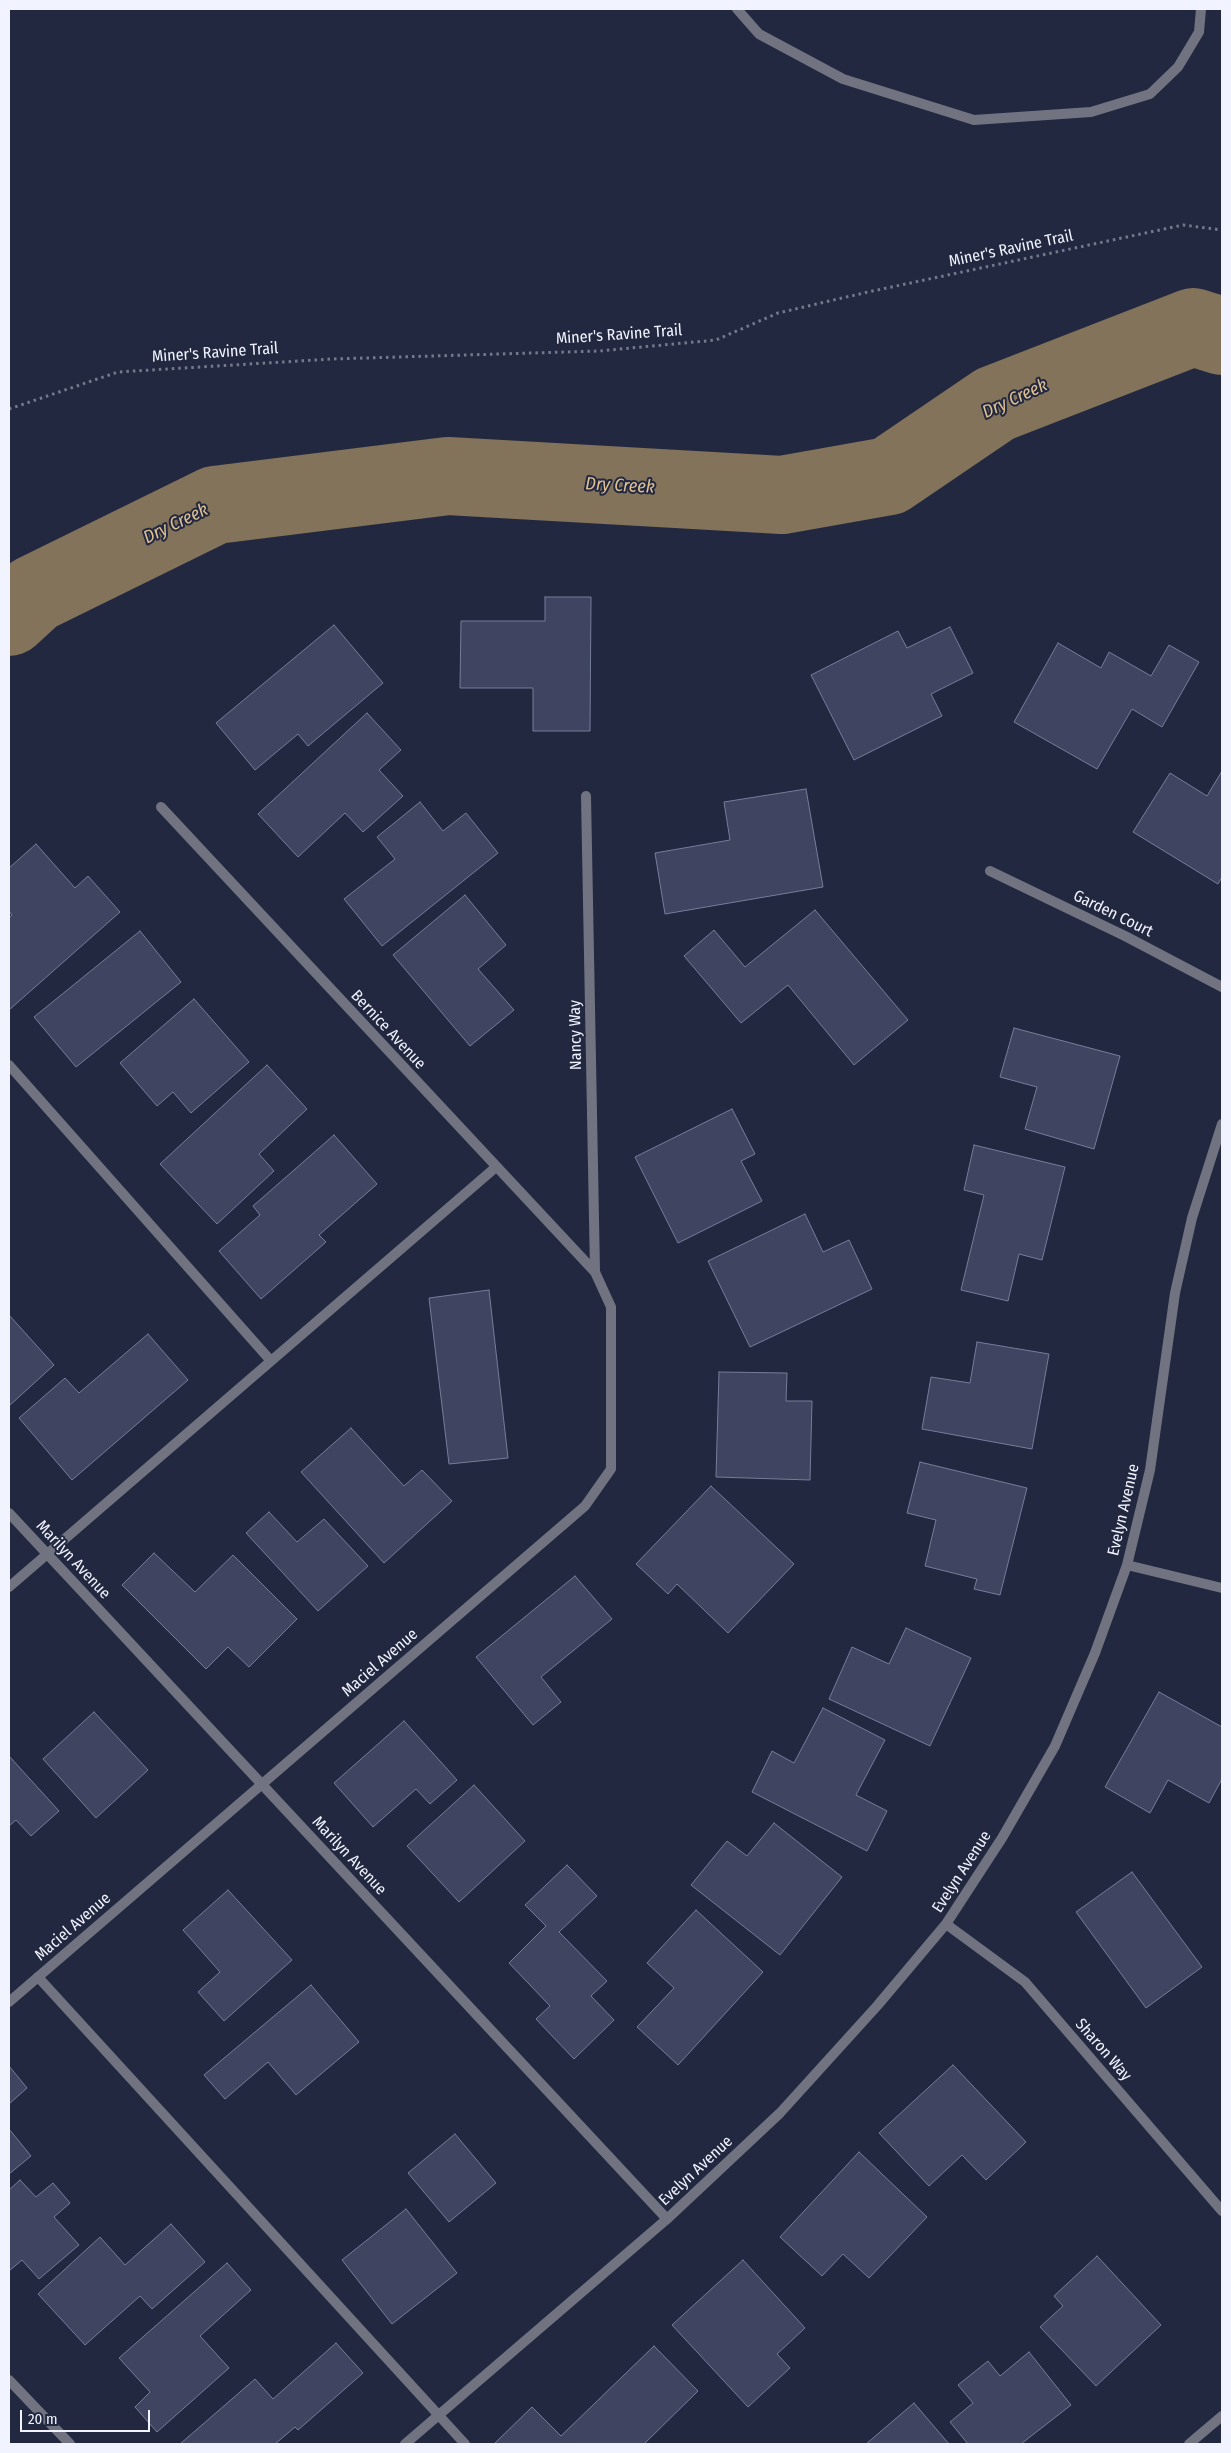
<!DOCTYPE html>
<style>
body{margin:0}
#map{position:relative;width:1231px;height:2453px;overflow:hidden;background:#232841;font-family:"Fira Sans Condensed",sans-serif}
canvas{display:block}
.frame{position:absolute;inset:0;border:10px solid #f1f4fe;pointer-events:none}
.scale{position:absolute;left:20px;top:2410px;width:130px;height:22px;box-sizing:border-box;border:2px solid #f1f4fe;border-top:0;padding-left:6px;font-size:15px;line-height:18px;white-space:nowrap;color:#f1f4fe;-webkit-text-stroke:4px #232841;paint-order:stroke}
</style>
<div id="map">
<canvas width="1231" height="2453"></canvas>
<div class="frame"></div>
<div class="scale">20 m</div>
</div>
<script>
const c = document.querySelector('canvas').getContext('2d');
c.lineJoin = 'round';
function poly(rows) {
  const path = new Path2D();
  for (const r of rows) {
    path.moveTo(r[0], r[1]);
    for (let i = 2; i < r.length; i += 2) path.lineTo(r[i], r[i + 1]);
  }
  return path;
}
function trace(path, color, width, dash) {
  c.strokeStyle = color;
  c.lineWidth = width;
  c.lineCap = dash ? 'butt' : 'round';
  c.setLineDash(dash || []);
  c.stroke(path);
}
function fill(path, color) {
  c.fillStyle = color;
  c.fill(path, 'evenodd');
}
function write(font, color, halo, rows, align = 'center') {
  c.font = font + ' "Fira Sans Condensed",sans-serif';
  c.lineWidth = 4;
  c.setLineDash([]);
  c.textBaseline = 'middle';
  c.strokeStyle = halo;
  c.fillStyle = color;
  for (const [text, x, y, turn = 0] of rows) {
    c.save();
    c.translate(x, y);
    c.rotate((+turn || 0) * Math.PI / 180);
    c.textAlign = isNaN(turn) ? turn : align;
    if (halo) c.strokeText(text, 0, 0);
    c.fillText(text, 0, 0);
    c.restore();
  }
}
trace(poly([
 [9,617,34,594,215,505,448,476,782,495,889,476,995,404,1193,327,1222,336]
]), '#82735a', 78);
const building = poly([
 [545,597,591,597,590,731,533,731,533,688,460,688,461,621,545,621,545,597],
 [334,625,383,683,308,746,298,734,255,770,216,723,334,625],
 [950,627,973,673,931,694,942,716,854,760,811,675,898,631,907,648,950,627],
 [1058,643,1101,668,1109,652,1151,676,1169,645,1199,662,1162,727,1132,709,1097,769,1014,722,1058,643],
 [367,713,401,750,379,770,403,796,363,832,345,813,298,857,258,814,367,713],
 [1222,771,1222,877,1218,884,1133,832,1170,773,1207,796,1222,771],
 [806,789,823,887,665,914,655,853,730,840,724,802,806,789],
 [420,802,443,831,466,813,498,853,382,946,344,899,395,859,377,837,420,802],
 [36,844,75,888,88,876,120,912,9,1010,9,918,12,915,9,911,9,868,36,844],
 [465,895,506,945,478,969,514,1010,470,1046,393,955,465,895],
 [815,910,908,1020,854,1065,788,985,741,1023,684,956,714,930,745,967,815,910],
 [140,931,181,982,76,1067,34,1017,140,931],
 [194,999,249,1062,191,1113,173,1092,157,1106,120,1063,194,999],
 [1014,1028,1120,1056,1094,1149,1025,1129,1037,1087,1000,1077,1014,1028],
 [267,1065,307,1109,259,1154,274,1171,217,1224,160,1164,267,1065],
 [732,1109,755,1154,741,1161,762,1201,678,1243,635,1157,732,1109],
 [334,1135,377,1184,319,1235,326,1242,261,1299,219,1251,260,1215,253,1206,334,1135],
 [974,1145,1065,1167,1042,1260,1019,1254,1008,1301,961,1290,984,1195,964,1190,974,1145],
 [805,1214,823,1252,849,1240,872,1289,750,1347,708,1261,805,1214],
 [489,1290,508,1458,449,1464,429,1298,489,1290],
 [9,1315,54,1365,9,1406,9,1315],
 [148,1334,188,1380,72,1480,19,1418,65,1378,79,1393,148,1334],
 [977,1342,1049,1354,1032,1449,922,1429,931,1377,970,1383,977,1342],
 [719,1372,787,1373,786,1401,812,1401,810,1480,716,1477,719,1372],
 [351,1428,404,1486,422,1470,452,1501,384,1563,301,1472,351,1428],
 [920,1462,1027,1488,1000,1595,974,1589,977,1579,925,1566,936,1520,907,1513,920,1462],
 [711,1486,794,1564,728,1633,677,1584,668,1594,636,1564,711,1486],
 [269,1512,297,1542,324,1519,368,1566,318,1611,246,1533,269,1512],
 [154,1553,195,1592,233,1555,297,1619,249,1667,228,1647,206,1669,122,1585,154,1553],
 [575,1576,612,1619,541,1677,561,1702,533,1725,476,1657,575,1576],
 [906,1628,971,1658,930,1746,829,1699,852,1647,889,1664,906,1628],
 [1159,1692,1222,1727,1222,1779,1209,1803,1168,1780,1150,1813,1105,1787,1159,1692],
 [823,1708,885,1740,856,1795,887,1811,867,1851,752,1792,772,1751,794,1763,823,1708],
 [94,1712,148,1770,96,1818,43,1759,94,1712],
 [404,1721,457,1780,430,1804,416,1789,373,1827,334,1783,404,1721],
 [9,1756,59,1811,31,1836,16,1820,9,1826,9,1756],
 [474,1785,525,1841,459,1902,407,1846,474,1785],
 [774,1823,842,1877,780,1955,691,1885,727,1841,747,1856,774,1823],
 [567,1865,597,1896,559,1932,607,1981,591,1996,614,2020,574,2059,536,2019,550,2006,509,1963,546,1926,525,1905,567,1865],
 [1132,1872,1202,1967,1146,2008,1076,1912,1132,1872],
 [228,1890,292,1960,224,2021,198,1992,220,1972,183,1930,228,1890],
 [696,1910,763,1972,678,2065,637,2027,674,1988,647,1963,696,1910],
 [311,1985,359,2042,296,2095,268,2062,225,2099,204,2075,311,1985],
 [953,2065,1026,2142,986,2180,962,2155,929,2186,879,2133,953,2065],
 [9,2066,27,2088,9,2104,9,2066],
 [9,2129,31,2156,9,2174,9,2129],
 [455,2134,496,2183,449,2222,408,2173,455,2134],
 [859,2152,927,2217,869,2278,843,2254,822,2276,780,2237,859,2152],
 [20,2180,36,2197,53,2183,70,2203,54,2217,79,2245,39,2279,22,2260,9,2271,9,2190,20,2180],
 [406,2209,457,2273,392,2324,342,2260,406,2209],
 [171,2224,205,2262,152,2309,140,2296,85,2345,38,2294,100,2237,125,2265,171,2224],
 [1097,2256,1161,2325,1096,2386,1040,2327,1063,2306,1054,2296,1097,2256],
 [743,2260,805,2328,777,2354,790,2368,748,2407,672,2325,743,2260],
 [227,2263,251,2290,200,2336,229,2368,157,2432,135,2407,150,2392,119,2358,227,2263],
 [336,2343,363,2373,298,2430,295,2427,275,2444,180,2444,255,2379,273,2399,336,2343],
 [654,2346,698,2391,644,2444,494,2444,532,2407,561,2436,654,2346],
 [1029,2352,1071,2405,1021,2444,968,2444,950,2422,973,2403,958,2385,988,2361,1000,2376,1029,2352],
 [914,2403,949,2444,866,2444,914,2403]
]);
fill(building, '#3f4560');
trace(building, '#767d9b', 1);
trace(poly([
 [9,409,118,372,332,359,599,351,716,340,778,313,868,292,1183,225,1222,230]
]), '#74798c', 3, [2.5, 4]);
trace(poly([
 [737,9,759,34,843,79,974,120,1091,112,1150,94,1178,67,1199,32,1201,9],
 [586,796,595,1272],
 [9,1065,271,1361],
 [9,1587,496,1167],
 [38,1977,465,2444]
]), '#717480', 10);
trace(poly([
 [990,871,1125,936,1222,987],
 [9,1513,667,2219],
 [1127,1565,1222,1588],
 [946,1924,1025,1982,1222,2211],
 [9,2002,585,1506,611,1469,611,1307,595,1272,161,807],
 [9,2380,70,2444],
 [405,2444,667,2219,780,2113,877,2006,946,1924,1002,1838,1055,1746,1095,1653,1127,1565,1150,1470,1175,1293,1192,1218,1222,1124],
 [1189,2444,1222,2416]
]), '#717480', 10);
write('16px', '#f1f4fe', '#232841', [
 ["Miner's Ravine Trail",1011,249,-12],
 ["Miner's Ravine Trail",619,335,-4],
 ["Miner's Ravine Trail",215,353,-4],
 ["Garden Court",1113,914,26],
 ["Bernice Avenue",388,1030,47],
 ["Nancy Way",576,1035,-91],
 ["Evelyn Avenue",1124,1510,-77],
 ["Marilyn Avenue",73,1560,47],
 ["Maciel Avenue",380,1663,-41],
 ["Marilyn Avenue",349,1856,47],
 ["Evelyn Avenue",962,1872,-57],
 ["Maciel Avenue",73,1927,-41],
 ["Sharon Way",1103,2050,49],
 ["Evelyn Avenue",696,2171,-43]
]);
write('italic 18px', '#e0c292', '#232841', [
 ["Dry Creek",1015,399,-25],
 ["Dry Creek",620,486,3],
 ["Dry Creek",176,524,-26]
]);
</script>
